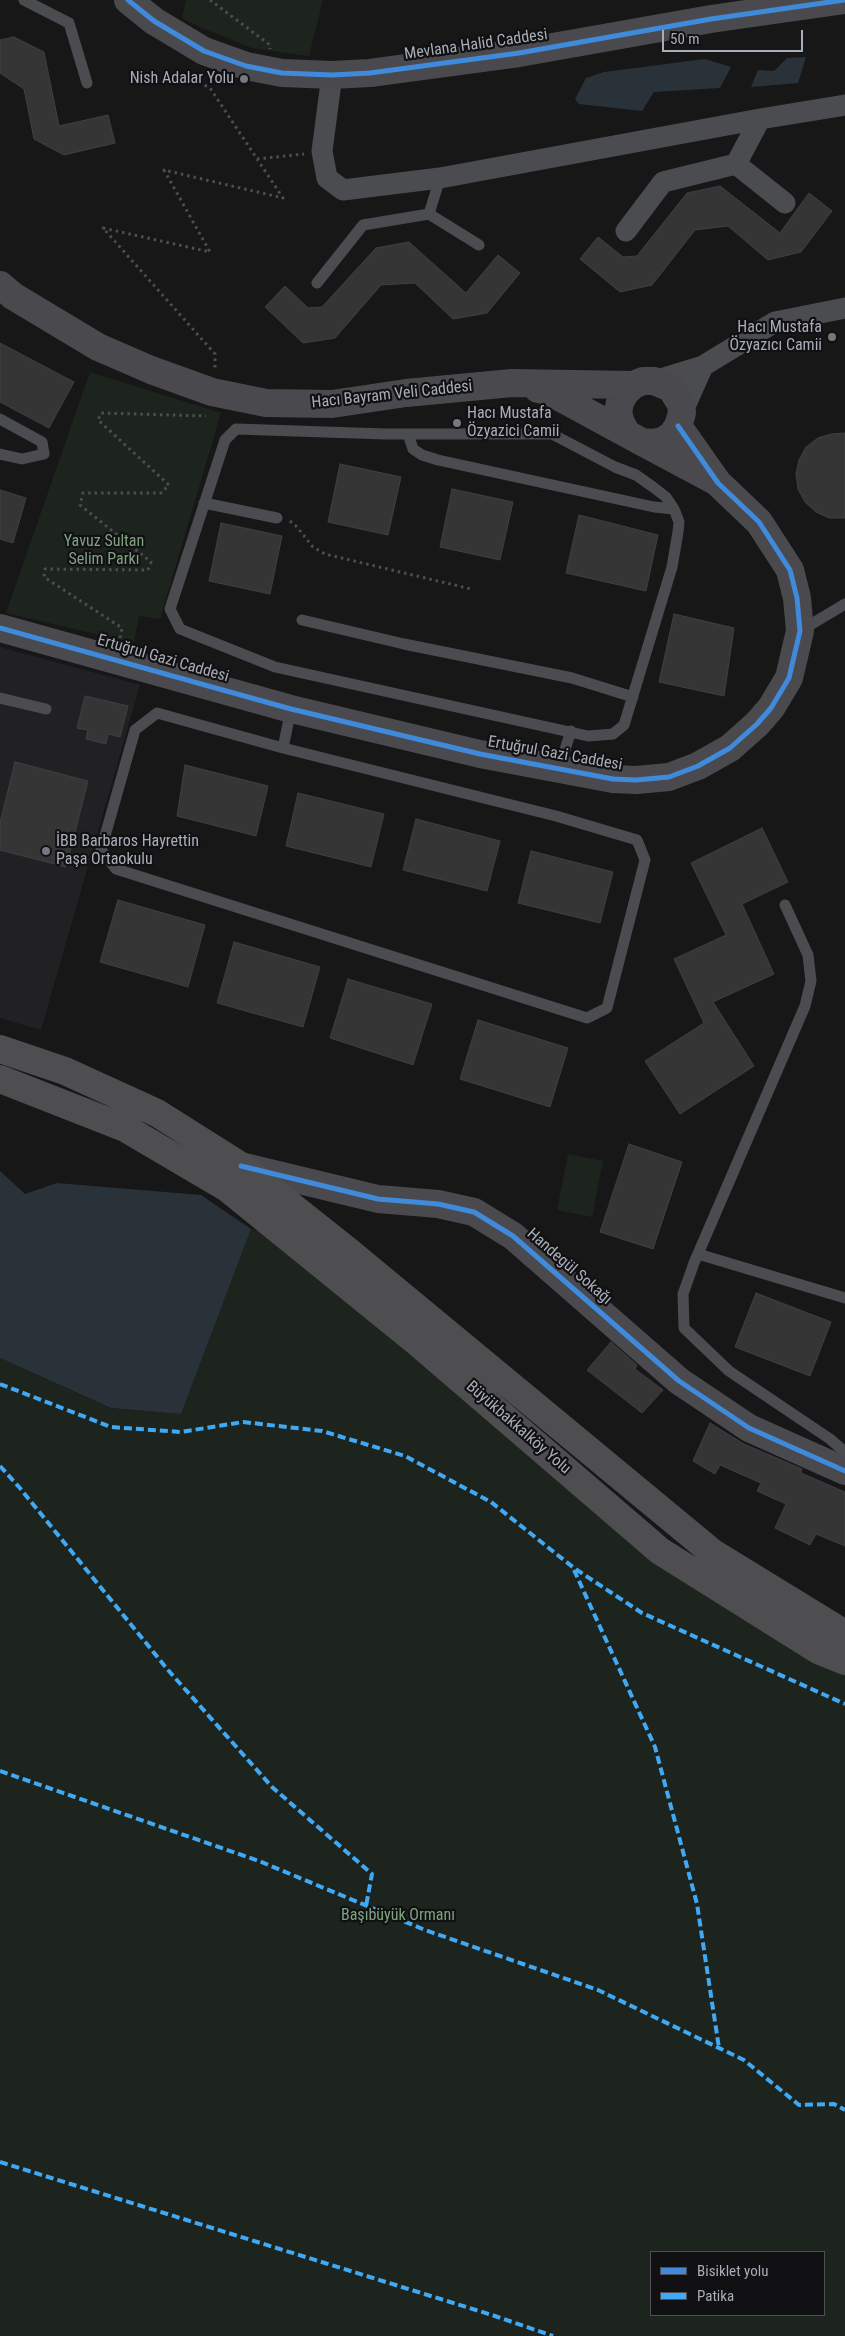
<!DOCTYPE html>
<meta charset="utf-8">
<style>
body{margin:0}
#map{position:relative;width:845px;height:2336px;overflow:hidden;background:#171717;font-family:"Roboto Condensed",sans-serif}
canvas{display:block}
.legend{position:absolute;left:650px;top:2251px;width:175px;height:65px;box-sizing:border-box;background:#111113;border:1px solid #4d4f55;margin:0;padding:6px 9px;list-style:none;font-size:15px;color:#a8adb8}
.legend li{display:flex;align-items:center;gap:10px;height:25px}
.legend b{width:25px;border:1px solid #4d4f55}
.scale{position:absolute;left:662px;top:30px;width:141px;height:22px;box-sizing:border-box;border:2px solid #a8adb8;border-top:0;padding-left:6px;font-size:15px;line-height:18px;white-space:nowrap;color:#a8adb8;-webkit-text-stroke:4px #111113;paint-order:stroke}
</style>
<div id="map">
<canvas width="845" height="2336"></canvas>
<ul class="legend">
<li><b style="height:6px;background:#408adc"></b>Bisiklet yolu</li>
<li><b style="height:6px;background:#3fa9f5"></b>Patika</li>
</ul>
<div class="scale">50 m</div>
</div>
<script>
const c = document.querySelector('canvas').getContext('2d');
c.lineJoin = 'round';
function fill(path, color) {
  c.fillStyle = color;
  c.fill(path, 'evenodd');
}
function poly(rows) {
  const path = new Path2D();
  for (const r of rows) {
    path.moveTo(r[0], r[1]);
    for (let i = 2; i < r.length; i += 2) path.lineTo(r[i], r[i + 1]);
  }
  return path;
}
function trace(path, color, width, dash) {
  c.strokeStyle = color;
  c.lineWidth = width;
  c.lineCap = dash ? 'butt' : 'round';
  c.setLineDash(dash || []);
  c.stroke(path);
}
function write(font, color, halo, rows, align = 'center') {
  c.font = font + ' "Roboto Condensed",sans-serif';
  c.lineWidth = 4.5;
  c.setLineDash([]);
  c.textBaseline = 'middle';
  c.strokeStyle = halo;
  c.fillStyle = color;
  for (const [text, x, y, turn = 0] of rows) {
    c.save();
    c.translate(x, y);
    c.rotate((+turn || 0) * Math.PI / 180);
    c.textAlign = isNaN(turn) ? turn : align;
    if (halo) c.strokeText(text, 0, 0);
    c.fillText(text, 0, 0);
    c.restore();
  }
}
fill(poly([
 [0,647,140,685,41,1030,0,1018]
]), '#212123');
fill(poly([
 [186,0,323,0,309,56,252,48,200,27,182,18],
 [90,372,221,413,160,619,139,616,134,643,6,613],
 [568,1154,603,1161,592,1217,557,1210],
 [251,1229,267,1232,596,1509,845,1667,845,2336,0,2336,0,1358,110,1408,181,1414],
 [651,2252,824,2252,824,2315,651,2315]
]), '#1d241e');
fill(poly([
 [806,57,798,83,751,87,758,70,774,71,787,58],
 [705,59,731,67,720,88,654,92,642,111,579,104,575,99,586,78,604,72],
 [0,1171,25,1194,57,1183,201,1195,251,1229,181,1414,111,1408,0,1358]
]), '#2a3239');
const building = poly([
 [14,37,44,52,59,126,108,115,115,143,64,155,34,139,24,89,0,73,0,40,14,37],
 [720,186,780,233,809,193,832,211,801,252,768,260,728,226,695,230,652,285,620,292,580,259,598,237,623,257,637,256,687,193,720,186],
 [409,242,466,293,498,255,520,273,487,313,453,319,415,283,381,285,335,338,303,343,265,307,285,286,308,308,322,307,376,248,409,242],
 [0,343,74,382,49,428,0,402,0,343],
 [845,433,845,518,829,518,816,512,805,502,798,489,796,474,799,460,806,447,818,438,831,434,845,433],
 [340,464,401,477,388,535,328,522,340,464],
 [452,489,513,502,500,560,440,547,452,489],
 [0,490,26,498,13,543,0,539,0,490],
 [579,515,658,535,646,591,566,573,579,515],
 [221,523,282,536,270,594,209,581,221,523],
 [674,614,734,628,724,696,659,682,674,614],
 [85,696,128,706,120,737,108,734,106,744,86,739,88,730,77,728,85,696],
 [15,762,88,781,66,867,0,850,0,823,15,762],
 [185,765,268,786,256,836,177,816,185,765],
 [298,793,384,814,371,867,286,846,298,793],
 [416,819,500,841,487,891,403,870,416,819],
 [762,828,788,882,742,904,774,974,713,1002,754,1066,680,1114,645,1061,704,1023,674,959,726,935,691,863,762,828],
 [531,851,613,872,600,923,518,903,531,851],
 [118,900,205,925,188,987,100,962,118,900],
 [234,942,320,967,303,1027,217,1003,234,942],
 [348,979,432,1004,413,1065,330,1038,348,979],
 [478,1020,568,1048,550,1107,460,1079,478,1020],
 [629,1144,682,1162,653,1249,600,1232,629,1144],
 [756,1293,831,1322,810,1376,735,1347,756,1293],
 [611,1342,637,1365,635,1369,663,1390,642,1413,587,1370,611,1342],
 [710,1423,744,1444,802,1469,801,1473,845,1492,845,1546,816,1534,810,1545,775,1528,786,1504,757,1491,761,1483,720,1465,715,1474,693,1461,710,1423]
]);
fill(building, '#353536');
trace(building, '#3f4043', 1);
trace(poly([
 [210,0,270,45,270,49],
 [199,82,210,88,283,198,164,170,210,252,103,228,215,354,215,368],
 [257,159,304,154],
 [290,521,297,527,313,547,325,554,471,589],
 [120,638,122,628,44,577,45,569,148,570,151,562,80,505,83,493,161,493,169,485,98,420,101,413,206,416]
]), '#4d4e52', 3, [2.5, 4]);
trace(poly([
 [24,0,69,23,87,83],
 [429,214,440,178],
 [317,283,363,225,429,214,479,245],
 [0,419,42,442,44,454,22,459,0,454],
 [236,429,385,434,552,434,615,467,636,475,653,487,666,497,674,509,679,522,678,532,672,567,624,725,613,734,588,736,275,667,180,629,170,609,225,440,236,429],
 [408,434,413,449,422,455,438,460,654,507,674,509],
 [204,503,277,518],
 [302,620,404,644,572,678,633,697],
 [800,631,845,604],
 [0,698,46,709],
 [157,713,283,748,556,816,637,840,645,860,607,1008,587,1018,116,869,101,850,135,730,157,713],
 [283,748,291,709],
 [559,768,571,731],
 [785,905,808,955,811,981,805,1006,694,1263,683,1294,684,1328,729,1371,830,1439,845,1452],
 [698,1254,845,1298]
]), '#4b4c50', 11);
trace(poly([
 [332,75,322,151,327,178,343,190,440,178,760,119,845,105],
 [736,164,760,119],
 [626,231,663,182,736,164,785,203],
 [654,381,703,366,775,322,845,308],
 [682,413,703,366]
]), '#4b4c50', 21);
trace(poly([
 [128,0,154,21,204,51,246,66,282,73,332,75,370,73,519,53,711,19,844,0],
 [0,285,13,296,98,347,151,370,212,392,266,403,332,404,406,393,512,383,633,385],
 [538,389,550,392,642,442,652,443,663,441,672,435,678,426,682,413,681,404,671,388,654,381,643,381,633,385,625,393,620,402,618,413,621,423,626,432],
 [642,442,715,481],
 [0,628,291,709,480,754,613,779,636,780,669,777,698,766,730,748,757,724,771,708,789,678,800,631,797,598,790,570,759,522,718,483,678,426],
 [241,1166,378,1199,438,1204,474,1212,513,1236,679,1381,749,1428,845,1471]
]), '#4a4a4e', 28);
trace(poly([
 [0,1049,65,1071,157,1113,241,1166,348,1251,713,1553,845,1634],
 [0,1079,125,1128,227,1188,418,1343,660,1551,818,1650,845,1661]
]), '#4e4e51', 28);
trace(poly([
 [0,1384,111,1427,181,1432,243,1422,322,1431,405,1456,491,1502,574,1568,642,1613,845,1704],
 [0,1466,19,1487,168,1670,272,1787,372,1874,366,1906],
 [574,1570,655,1747,697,1904,719,2048],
 [0,1771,259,1861,425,1930,598,1990,744,2060,799,2105,834,2104,845,2110],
 [0,2162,492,2315,553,2336]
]), '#3fa9f5', 4, [8, 4]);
trace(poly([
 [128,0,154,21,204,51,246,66,282,73,332,75,370,73,519,53,711,19,844,0],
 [0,628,291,709,480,754,613,779,636,780,669,777,698,766,730,748,757,724,771,708,789,678,800,631,797,598,790,570,759,522,718,483,678,426],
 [241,1166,378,1199,438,1204,474,1212,513,1236,679,1381,749,1428,845,1471]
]), '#408adc', 5);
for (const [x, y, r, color] of [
 [244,79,5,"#757880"],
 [832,337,5,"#757880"],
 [457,423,5,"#757880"],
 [46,851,5,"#757880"]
]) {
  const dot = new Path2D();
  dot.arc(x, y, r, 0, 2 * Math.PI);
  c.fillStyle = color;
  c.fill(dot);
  trace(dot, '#111113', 2);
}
write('16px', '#a8adb8', '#111113', [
 ["Mevlana Halid Caddesi",476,45,-8],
 ["Hacı Bayram Veli Caddesi",392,395,-6],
 ["Ertuğrul Gazi Caddesi",163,659,16],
 ["Ertuğrul Gazi Caddesi",555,754,10],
 ["Handegül Sokağı",569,1267,41],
 ["Büyükbakkalköy Yolu",518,1428,41]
]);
write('16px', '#a8adb8', '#111113', [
 ["Nish Adalar Yolu",234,79],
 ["Hacı Mustafa",822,328],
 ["Özyazıcı Camii",822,346],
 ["Hacı Mustafa",467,414,"left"],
 ["Özyazici Camii",467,432,"left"],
 ["İBB Barbaros Hayrettin",56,842,"left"],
 ["Paşa Ortaokulu",56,860,"left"]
], 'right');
write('16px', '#7fa381', '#111113', [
 ["Yavuz Sultan",104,542],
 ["Selim Parkı",104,560],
 ["Başıbüyük Ormanı",398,1916]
]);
</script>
